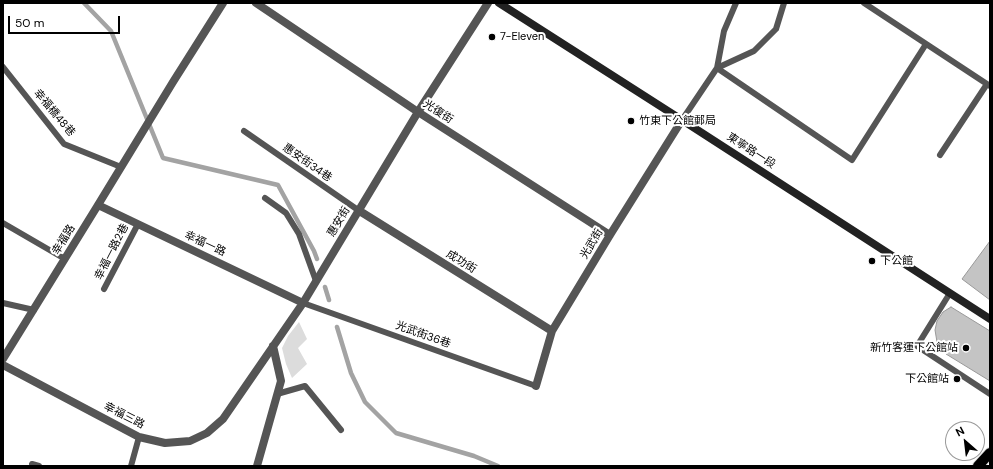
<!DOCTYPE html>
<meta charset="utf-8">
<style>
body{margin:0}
#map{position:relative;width:993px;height:469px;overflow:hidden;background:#fff;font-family:"DM Sans",sans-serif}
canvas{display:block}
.frame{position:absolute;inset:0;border:4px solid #000;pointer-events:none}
.north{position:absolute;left:945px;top:421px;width:40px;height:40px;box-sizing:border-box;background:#fff;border:1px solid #999;border-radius:50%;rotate:332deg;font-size:11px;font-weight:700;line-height:16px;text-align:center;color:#000}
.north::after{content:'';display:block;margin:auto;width:14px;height:18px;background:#000;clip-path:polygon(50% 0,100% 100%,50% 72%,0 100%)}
.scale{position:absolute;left:8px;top:16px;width:112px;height:18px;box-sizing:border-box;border:2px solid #000;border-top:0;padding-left:5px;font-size:12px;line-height:14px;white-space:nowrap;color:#000;-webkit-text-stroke:3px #fff;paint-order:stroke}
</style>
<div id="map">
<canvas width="993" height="469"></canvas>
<div class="frame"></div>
<div class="north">N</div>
<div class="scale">50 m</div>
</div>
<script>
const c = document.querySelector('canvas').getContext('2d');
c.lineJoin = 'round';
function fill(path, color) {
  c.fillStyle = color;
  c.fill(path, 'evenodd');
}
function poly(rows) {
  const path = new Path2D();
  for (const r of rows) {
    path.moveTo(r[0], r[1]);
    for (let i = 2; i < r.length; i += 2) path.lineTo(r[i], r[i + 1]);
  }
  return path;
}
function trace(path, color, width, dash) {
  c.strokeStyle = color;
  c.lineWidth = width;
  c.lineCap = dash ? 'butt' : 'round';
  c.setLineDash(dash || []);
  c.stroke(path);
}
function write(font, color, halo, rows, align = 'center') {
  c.font = font + ' "DM Sans","Noto Sans TC",sans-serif';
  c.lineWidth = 4;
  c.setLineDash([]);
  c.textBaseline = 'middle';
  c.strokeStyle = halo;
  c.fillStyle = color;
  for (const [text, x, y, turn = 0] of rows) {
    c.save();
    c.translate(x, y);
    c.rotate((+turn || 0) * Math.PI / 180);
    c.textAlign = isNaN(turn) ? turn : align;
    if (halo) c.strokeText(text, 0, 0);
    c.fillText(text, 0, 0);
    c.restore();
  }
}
fill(poly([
 [299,322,307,339,298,348,307,364,292,378,286,364,282,348,288,336]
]), '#dcdcdc');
trace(poly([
 [84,3,111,31,163,158,278,185,314,251,317,259],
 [325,287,329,300],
 [337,327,351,373,365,402,396,433,474,456,498,466]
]), '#a3a3a3', 4.5);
const building = poly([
 [990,241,990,300,962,279,990,241],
 [951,307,990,331,990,381,946,354,937,342,935,330,937,321,943,312,951,307]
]);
fill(building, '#c4c4c4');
trace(building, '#999', 1);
const primary = poly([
 [978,466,990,453]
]);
trace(primary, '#dbdbdb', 12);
trace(poly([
 [736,3,724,31,717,68,754,51,776,29,784,3],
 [864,3,990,86],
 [3,67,64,144,121,167],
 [682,120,717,68,852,160,926,44],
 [244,131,358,210],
 [940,155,987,84],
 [265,198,286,213,299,234,316,281],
 [3,223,65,259],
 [104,289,138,224],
 [950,293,917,346,990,394],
 [3,303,34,310],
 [303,303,536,386],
 [277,394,305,386,341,430],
 [32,464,39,466],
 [131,466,139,437]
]), '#555', 6);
trace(poly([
 [256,3,418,112,610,235],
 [98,205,303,303],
 [358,210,552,331],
 [3,359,98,205,173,82,223,3],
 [3,365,139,437,165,443,190,441,207,433,223,419,303,303,418,112,488,3],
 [536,386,552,331,610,235,682,120],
 [257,466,281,381,273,346]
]), '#555', 8);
trace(poly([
 [499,3,682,120,990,319]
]), '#222', 8);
trace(primary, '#000', 10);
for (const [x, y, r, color] of [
 [492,37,4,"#000"],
 [631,121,4,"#000"],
 [872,261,4,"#000"],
 [966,348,4,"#000"],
 [957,379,4,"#000"]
]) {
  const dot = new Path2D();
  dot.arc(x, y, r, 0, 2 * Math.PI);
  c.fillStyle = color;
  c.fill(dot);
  trace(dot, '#fff', 1.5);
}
write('11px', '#000', '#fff', [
 ["7-Eleven",500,37],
 ["竹東下公館郵局",639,121],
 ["下公館",880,261],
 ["新竹客運下公館站",958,348,"right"],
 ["下公館站",949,379,"right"]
], 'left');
write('11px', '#000', '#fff', [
 ["光復街",438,112,33],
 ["幸福橋48巷",54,113,50],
 ["東寧路一段",751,151,33],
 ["惠安街34巷",307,163,35],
 ["惠安街",339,222,-59],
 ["幸福路",64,240,-58],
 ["幸福一路",205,244,25],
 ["光武街",592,244,-59],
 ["幸福一路2巷",112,252,-63],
 ["成功街",461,262,32],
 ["光武街36巷",423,335,20],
 ["幸福三路",124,416,27]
]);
</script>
